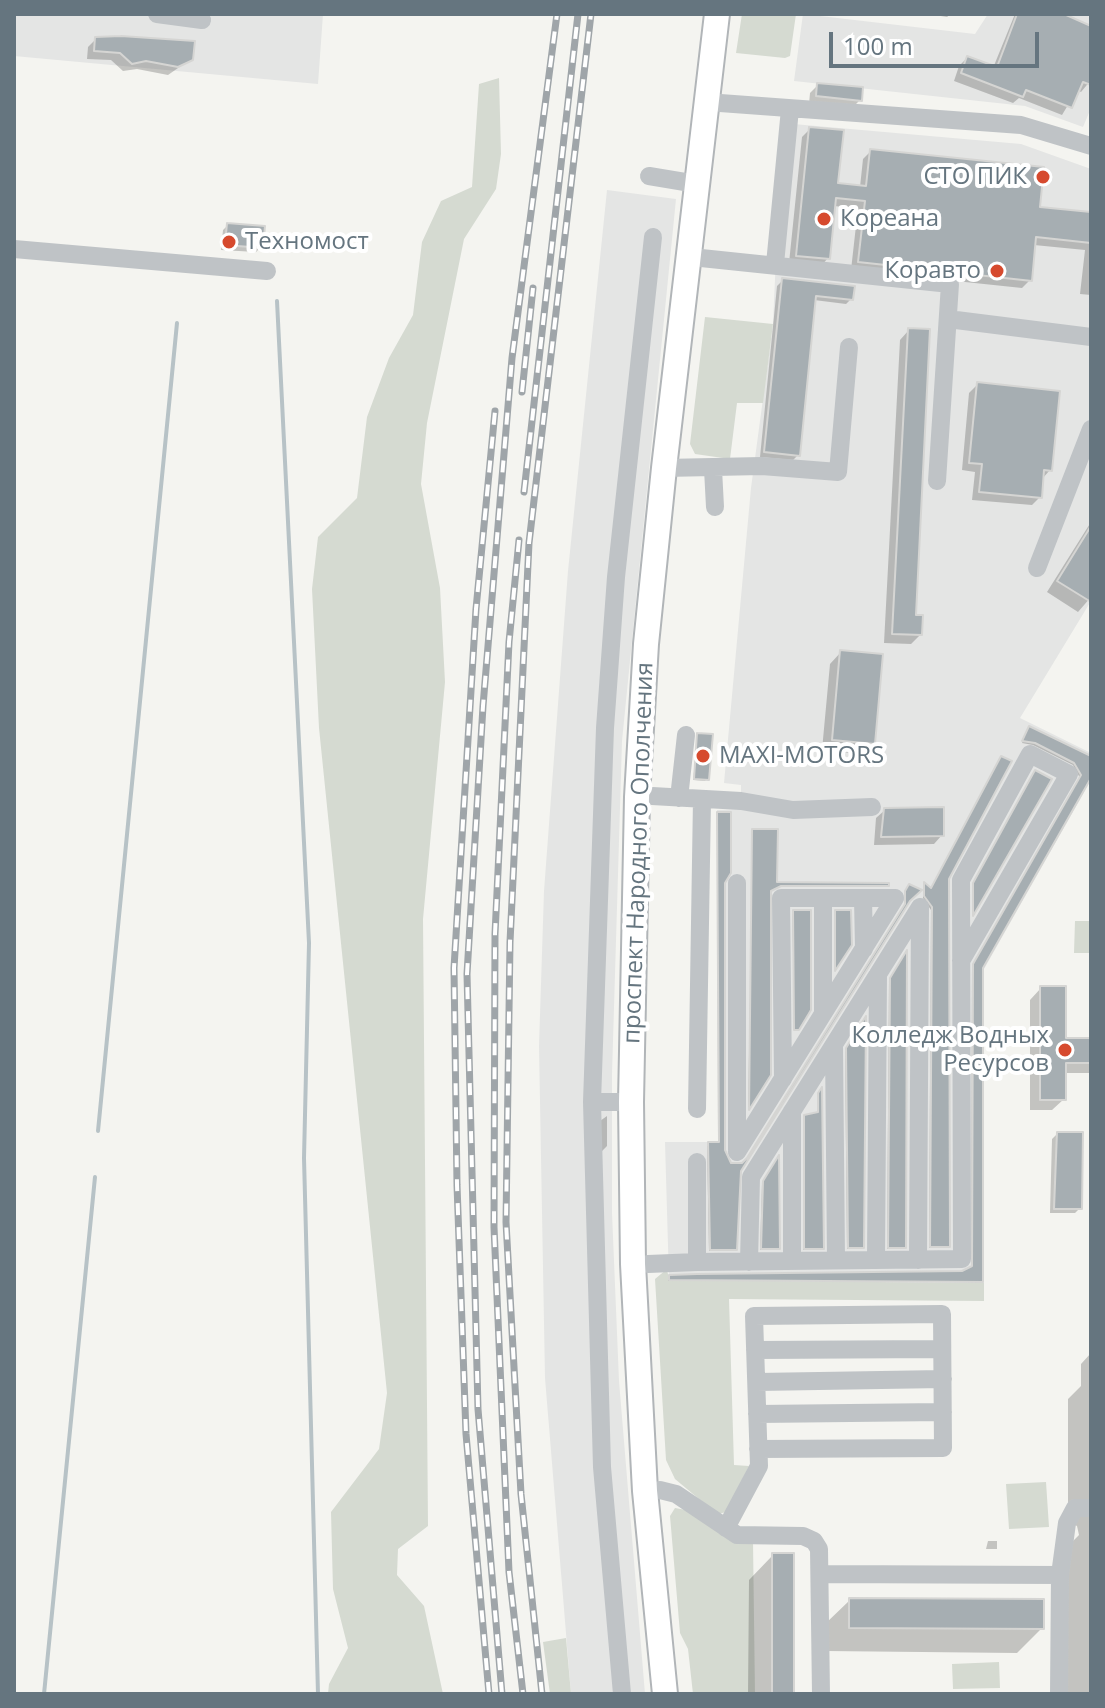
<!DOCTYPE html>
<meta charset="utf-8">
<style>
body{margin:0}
#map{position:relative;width:1105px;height:1708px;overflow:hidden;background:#f4f4f0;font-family:"Open Sans",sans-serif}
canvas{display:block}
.frame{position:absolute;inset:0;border:16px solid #65757f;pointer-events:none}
.scale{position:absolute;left:829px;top:32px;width:210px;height:36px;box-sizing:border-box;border:4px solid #65757f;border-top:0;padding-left:10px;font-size:24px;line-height:28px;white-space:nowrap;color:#65757f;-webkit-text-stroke:6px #fff;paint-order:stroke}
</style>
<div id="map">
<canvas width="1105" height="1708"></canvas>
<div class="frame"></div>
<div class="scale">100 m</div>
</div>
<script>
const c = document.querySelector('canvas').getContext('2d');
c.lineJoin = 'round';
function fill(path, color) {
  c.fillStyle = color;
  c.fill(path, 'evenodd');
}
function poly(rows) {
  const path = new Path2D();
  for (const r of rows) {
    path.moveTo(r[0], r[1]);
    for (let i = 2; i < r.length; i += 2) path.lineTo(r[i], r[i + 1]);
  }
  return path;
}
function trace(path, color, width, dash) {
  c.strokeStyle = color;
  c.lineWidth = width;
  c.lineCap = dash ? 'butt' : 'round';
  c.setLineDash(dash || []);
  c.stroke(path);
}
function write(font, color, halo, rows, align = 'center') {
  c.font = font + ' "Open Sans",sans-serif';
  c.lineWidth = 8;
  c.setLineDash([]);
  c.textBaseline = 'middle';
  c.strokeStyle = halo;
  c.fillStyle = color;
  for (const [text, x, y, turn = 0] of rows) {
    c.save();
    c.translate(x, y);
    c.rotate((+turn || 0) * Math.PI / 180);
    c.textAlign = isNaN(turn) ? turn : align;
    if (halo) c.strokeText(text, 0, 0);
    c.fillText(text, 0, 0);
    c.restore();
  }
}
fill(poly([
 [14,14,323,14,318,84,14,56],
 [803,14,975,34,988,14,1091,14,1091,108,1083,127,1025,106,794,81],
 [782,123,1021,144,1091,169,1091,601,1020,718,1091,753,1091,780,984,969,984,1283,669,1280,665,1142,719,1142,717,810,741,809,741,785,724,783,751,488,773,324],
 [607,190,676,199,622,741,612,1074,612,1213,619,1381,645,1694,571,1694,545,1378,539,1046,544,891,568,571]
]), '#e4e5e4');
fill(poly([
 [742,14,796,14,790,56,785,58,736,53],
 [499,78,501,154,496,189,464,239,427,423,421,484,440,588,445,682,423,919,428,1526,398,1549,397,1575,424,1606,443,1694,328,1694,329,1684,348,1648,333,1589,331,1512,379,1449,387,1393,319,728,312,589,318,537,357,498,367,417,389,358,413,315,422,242,441,201,472,187,479,84],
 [705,317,773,324,763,403,737,403,730,459,695,454,690,444],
 [1075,921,1091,921,1091,953,1074,953],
 [667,1269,669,1280,984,1283,984,1301,729,1299,734,1465,749,1466,727,1512,717,1514,675,1479,666,1460,655,1279],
 [1046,1482,1049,1527,1009,1529,1006,1484],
 [675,1508,686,1510,753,1541,755,1694,693,1694,688,1649,680,1633,670,1516],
 [566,1638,571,1694,550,1694,543,1642],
 [999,1662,1000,1688,953,1689,952,1664]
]), '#d5dad1');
fill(poly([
 [928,14,951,14,947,17],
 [1015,14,1059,14,1091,28,1091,80,1081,92,1077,90,1062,115,1019,98,1013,103,954,81,959,66,967,58,993,68],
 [96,39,191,59,168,75,137,69,123,71,111,60,87,59,88,47],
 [818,85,860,100,852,108,809,104,810,93],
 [810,129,836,185,860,187,863,159,871,151,1037,208,1091,214,1091,295,1080,294,1085,250,1034,245,1030,280,1022,288,851,270,858,208,833,206,828,258,820,267,789,263,802,137],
 [228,225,261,247,256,252,221,250,223,230],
 [782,281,851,299,846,304,814,300,798,455,793,460,760,457,777,286],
 [909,330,914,617,920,635,911,644,884,643,900,340],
 [977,385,1050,470,1042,479,1040,497,1032,505,972,500,975,472,962,470,969,393],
 [1091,522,1091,597,1078,612,1047,592],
 [841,652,873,743,862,754,822,750,830,664],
 [1028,730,1091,759,1091,778,981,967,981,1281,668,1281,670,1277,963,1273,971,1268,972,968,1080,778,1073,765,1033,745,1022,743],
 [698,735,707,779,705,781,693,780],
 [885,810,942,835,934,844,874,845,876,818],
 [717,814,723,882,723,1150,730,1164,739,1170,735,1249,709,1251,707,1146,718,1144],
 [753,831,775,884,887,885,777,887,769,892,769,1074,748,1108],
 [947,879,948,1246,929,1248,931,910,923,898,923,885,930,891],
 [794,912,797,1029,795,1031,792,914],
 [836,912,850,944,834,969,834,914],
 [905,955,904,1247,887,1249,889,981],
 [1041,988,1064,1040,1091,1040,1091,1073,1064,1073,1064,1099,1052,1110,1030,1110,1030,1000],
 [864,1022,862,1247,847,1249,845,1051],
 [819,1096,822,1248,803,1250,803,1119,817,1114],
 [607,1116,607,1146,602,1151,600,1121],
 [1057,1134,1080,1208,1075,1213,1050,1213,1052,1139],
 [777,1160,778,1248,760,1250,762,1184],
 [1091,1353,1091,1694,1067,1694,1068,1546,1079,1535,1077,1526,1068,1521,1068,1399,1081,1386,1081,1364],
 [988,1541,997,1541,997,1549,986,1549],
 [773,1555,792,1694,748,1694,749,1580],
 [850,1600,1042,1628,1017,1653,825,1651,825,1624]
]), '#0003');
trace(poly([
 [277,301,309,943,304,1158,318,1694],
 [98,1131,177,323],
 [44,1694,95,1177]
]), '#b7c2c6', 4);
const building = poly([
 [1017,14,1064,14,1091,26,1091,85,1083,82,1072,108,1026,90,1023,97,961,73,967,56,997,67,1017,14],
 [121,36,195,41,193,60,178,67,146,61,132,64,120,53,94,51,95,37,121,36],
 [817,83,863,87,862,101,816,96,817,83],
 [809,127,844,130,838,183,866,186,870,149,1044,167,1040,207,1091,212,1091,243,1036,237,1032,281,858,262,865,201,836,198,830,259,796,256,809,127],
 [227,223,265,226,263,248,225,245,227,223],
 [782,278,855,286,853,300,816,296,800,456,764,452,782,278],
 [908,328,930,329,916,615,923,615,922,635,892,634,908,328],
 [977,382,1060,391,1052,471,1044,470,1042,498,979,492,982,464,969,463,977,382],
 [1091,526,1091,602,1057,581,1091,526],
 [840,650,883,654,875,744,832,740,840,650],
 [1029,726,1091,756,1091,778,983,968,983,1282,669,1280,669,1275,697,1274,962,1271,972,1266,973,964,1081,775,1074,763,1035,743,1022,741,1029,726],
 [697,733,713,734,709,780,694,779,697,733],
 [1001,756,1012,761,949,879,950,1247,930,1247,932,907,924,896,924,882,931,888,1001,756],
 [1035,770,1052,779,973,916,973,883,1035,770],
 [944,807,944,836,881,837,884,808,944,807],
 [717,812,731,812,731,873,725,883,725,1150,731,1163,742,1163,747,1158,905,904,905,891,909,884,922,890,910,901,741,1171,737,1250,710,1250,708,1142,719,1142,717,812],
 [752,829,778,829,777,882,889,883,889,886,781,886,771,891,771,1075,749,1110,752,829],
 [793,910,811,910,811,1010,799,1030,794,1030,793,910],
 [835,910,851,910,852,945,835,971,835,910],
 [907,950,906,1248,888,1248,890,978,907,950],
 [1040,986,1066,986,1066,1038,1091,1038,1091,1063,1066,1063,1066,1100,1040,1100,1040,986],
 [866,1016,864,1248,848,1248,846,1048,866,1016],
 [822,1087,824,1249,804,1249,804,1115,818,1112,818,1093,822,1087],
 [1057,1132,1083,1132,1082,1209,1054,1209,1057,1132],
 [779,1155,780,1249,761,1249,763,1181,779,1155],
 [772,1553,794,1553,794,1694,772,1694,772,1553],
 [849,1598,1044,1599,1044,1629,849,1628,849,1598]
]);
fill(building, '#a6aeb2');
trace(building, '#d5d5d3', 2);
const major = poly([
 [665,1694,645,1491,633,1264,631,1102,637,797,646,644,664,468,717,14]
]);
trace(major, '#b1b5b8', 28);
trace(poly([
 [157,14,202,20],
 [720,103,1021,125,1091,146],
 [649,176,697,184],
 [14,249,267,271],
 [701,258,950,284,937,481],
 [775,264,790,109],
 [948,319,1091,337],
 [664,468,762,466,838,472,849,347],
 [713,469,715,507],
 [1037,568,1091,429],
 [652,796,741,801,793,810,872,807],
 [679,798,686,735],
 [737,883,737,1150],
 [823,898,823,1013],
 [863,898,864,949],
 [834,1045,836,1260],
 [783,1079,781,898,895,898],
 [592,1102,631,1102],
 [697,1109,702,799],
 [737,1152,895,898],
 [876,1260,878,974],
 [918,1260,920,907],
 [792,1261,792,1111],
 [697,1262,962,1259,961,880,1030,754,1069,774,961,961],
 [749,1262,751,1177,920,907],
 [648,1264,697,1262,697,1162],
 [755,1350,942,1349],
 [757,1382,943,1379],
 [757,1414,943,1412],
 [660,1490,676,1494,737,1535,803,1536,814,1541,819,1549,821,1694],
 [726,1528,759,1466,754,1316,942,1314,943,1448,758,1449],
 [820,1574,1060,1575],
 [622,1694,602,1467,592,1102,605,728,616,577,653,237],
 [1059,1694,1060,1575,1067,1523,1075,1508,1091,1508]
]), '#bfc3c6', 18);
trace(major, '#fff', 24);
const rail = poly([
 [522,392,533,288],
 [524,492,578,14],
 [519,540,509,642,495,934,494,1227,509,1572,523,1694],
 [489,1694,466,1434,457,1185,454,968,476,609,495,411],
 [502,1694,478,1409,467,974,483,706,512,358,557,14],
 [542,1694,521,1494,506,1222,510,942,529,543,591,14]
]);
trace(rail, '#9fa5a9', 7);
trace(rail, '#fff', 4, [12]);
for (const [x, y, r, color] of [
 [1043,177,8,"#d64a2e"],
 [824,219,8,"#d64a2e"],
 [229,242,8,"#d64a2e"],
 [997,271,8,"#d64a2e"],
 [703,756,8,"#d64a2e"],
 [1065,1050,8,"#d64a2e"]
]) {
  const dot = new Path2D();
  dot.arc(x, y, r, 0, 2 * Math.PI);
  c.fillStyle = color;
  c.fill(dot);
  trace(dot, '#fff', 3);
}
write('24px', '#65757f', '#fff', [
 ["СТО ПИК",1027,177],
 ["Кореана",840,219,"left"],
 ["Техномост",245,242,"left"],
 ["Коравто",981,271],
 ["MAXI-MOTORS",719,756,"left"],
 ["Колледж Водных",1049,1036],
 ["Ресурсов",1049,1064]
], 'right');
write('24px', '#65757f', '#fff', [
 ["проспект Народного Ополчения",639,853,-88]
]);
</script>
